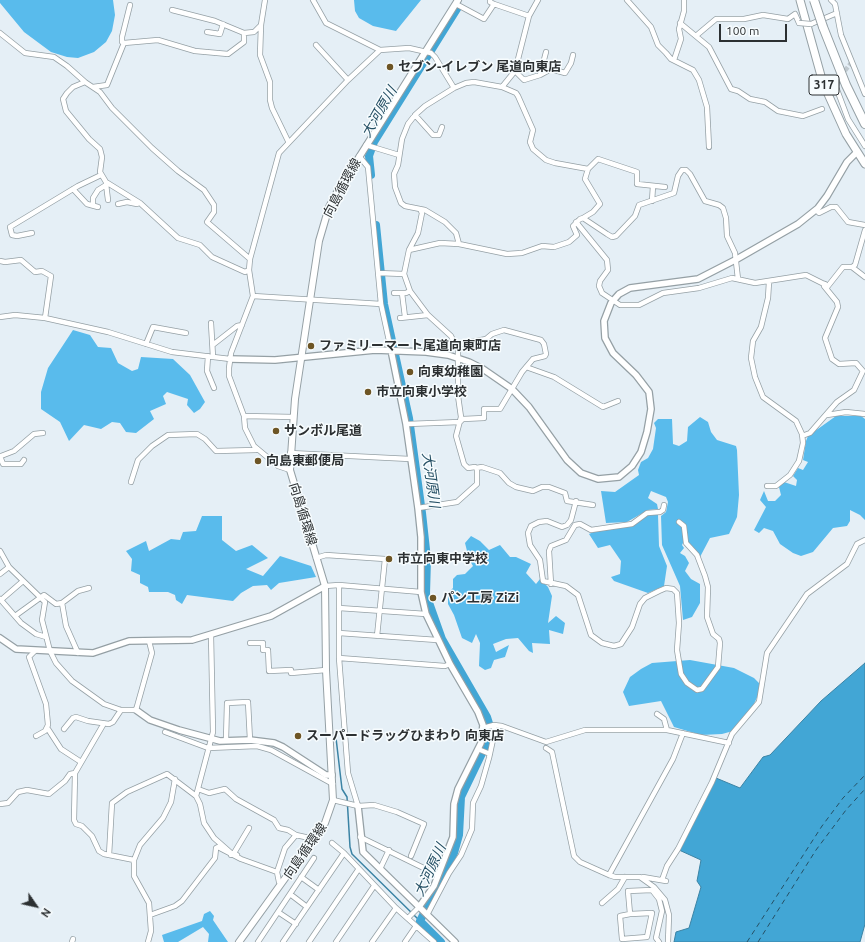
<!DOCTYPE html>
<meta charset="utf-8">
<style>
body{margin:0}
#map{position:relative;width:865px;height:942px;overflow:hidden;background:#e5eff6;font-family:Ubuntu,sans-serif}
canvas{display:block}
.north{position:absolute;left:16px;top:886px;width:40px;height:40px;-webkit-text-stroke:3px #f7fcfe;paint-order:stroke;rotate:124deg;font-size:11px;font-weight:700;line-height:16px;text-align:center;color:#2c3032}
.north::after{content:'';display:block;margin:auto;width:14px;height:18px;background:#2c3032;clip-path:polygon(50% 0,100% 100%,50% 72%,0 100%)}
.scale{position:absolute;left:719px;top:24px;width:68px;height:18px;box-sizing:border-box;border:2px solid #2c3032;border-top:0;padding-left:5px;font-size:12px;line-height:14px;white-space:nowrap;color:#2c3032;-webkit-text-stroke:3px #f7fcfe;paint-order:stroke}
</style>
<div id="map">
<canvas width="865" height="942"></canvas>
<div class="north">N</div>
<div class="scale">100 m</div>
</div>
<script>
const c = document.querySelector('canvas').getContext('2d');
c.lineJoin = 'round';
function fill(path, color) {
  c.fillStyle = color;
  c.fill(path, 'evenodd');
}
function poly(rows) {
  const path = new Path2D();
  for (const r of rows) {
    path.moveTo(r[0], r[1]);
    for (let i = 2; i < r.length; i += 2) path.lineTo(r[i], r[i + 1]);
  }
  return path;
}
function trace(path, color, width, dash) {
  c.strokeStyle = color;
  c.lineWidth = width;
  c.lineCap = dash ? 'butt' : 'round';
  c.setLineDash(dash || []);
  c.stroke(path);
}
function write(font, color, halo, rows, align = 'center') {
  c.font = font + ' Ubuntu,"Noto Sans JP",sans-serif';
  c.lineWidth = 3;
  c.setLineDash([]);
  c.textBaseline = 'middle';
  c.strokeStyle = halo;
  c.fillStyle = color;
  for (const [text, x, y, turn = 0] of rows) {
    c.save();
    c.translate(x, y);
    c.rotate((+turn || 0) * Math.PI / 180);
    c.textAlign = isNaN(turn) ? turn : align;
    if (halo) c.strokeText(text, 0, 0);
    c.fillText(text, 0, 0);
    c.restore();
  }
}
fill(poly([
 [0,0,113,0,115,15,112,31,106,42,94,52,78,58,67,57,51,52,24,32,0,3],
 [354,0,421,0,396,31,373,26,359,18,355,11],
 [73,330,90,335,98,347,111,348,118,363,132,371,138,369,141,357,173,359,190,375,205,402,200,409,194,413,187,405,188,399,167,392,163,396,166,404,150,411,154,419,136,433,126,432,120,423,112,422,101,429,84,425,69,441,60,422,41,409,41,392,48,368],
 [836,416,861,416,865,419,865,520,860,515,850,510,850,521,847,526,833,528,813,552,801,556,793,553,780,544,773,531,764,528,759,533,754,530,766,507,760,500,764,491,768,501,775,501,781,495,779,487,784,482,796,486,797,480,793,476,798,468,803,470,808,462,803,460,806,441,808,436],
 [700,417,708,422,711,432,717,440,736,446,737,450,739,495,737,517,729,534,710,538,700,557,684,541,682,545,684,548,680,553,685,556,689,563,685,571,691,579,700,584,700,603,692,617,683,620,680,586,662,545,661,516,666,512,668,502,666,497,651,491,648,498,657,504,658,509,648,510,627,522,606,523,601,491,615,492,639,475,638,470,641,462,648,458,653,449,656,428,654,423,658,419,672,419,673,444,679,446,687,441,688,427],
 [647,515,658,515,659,546,667,566,664,586,648,593,614,581,611,577,620,574,621,561,610,545,598,548,589,534,598,530,635,525],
 [202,516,222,516,222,540,236,551,252,545,268,558,246,569,263,576,280,556,311,566,316,577,279,583,271,590,267,585,253,586,241,593,233,601,187,595,182,604,176,600,175,595,168,592,149,592,148,587,140,583,140,575,131,571,132,559,126,551,146,541,149,551,171,539,180,540,183,532,196,531],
 [471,536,480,541,489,550,500,545,510,557,516,557,531,564,526,573,536,584,540,579,548,587,552,596,548,623,556,616,565,623,563,634,549,630,550,644,532,643,533,653,529,651,518,638,506,639,493,644,496,652,509,645,505,657,494,660,491,668,485,670,479,666,480,643,476,634,472,643,462,638,454,615,448,604,448,593,453,588,453,579,457,575,465,574,473,566,469,559,465,543],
 [690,660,734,668,754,678,759,683,760,691,753,706,733,731,722,734,701,735,674,727,661,701,629,706,623,692,630,677,641,669,652,663],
 [210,911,214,916,213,920,228,942,208,942,209,934,203,927,178,942,164,942,162,935,202,921,204,914]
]), '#59bbec');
const water = poly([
 [865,663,865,924,860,942,674,942,676,932,689,928,701,887,697,881,701,860,679,850,716,778,740,788,763,757,770,755,821,701,865,663]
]);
fill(water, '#42a6d5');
trace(water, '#3b83a4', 1);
trace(poly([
 [336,738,342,789,347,797,350,847,352,854,420,921]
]), '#3b83a4', 1.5);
trace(poly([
 [371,175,369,156,374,142,457,9],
 [376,225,384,304,409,418,422,513,427,559,426,594,442,639,487,717,491,730,488,741,461,797,459,835,454,853,420,921,441,942]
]), '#42a6d5', 8);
trace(poly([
 [747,942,822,826,843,798,865,775],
 [758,942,816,850,846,810,865,789]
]), '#265065', 1, [5, 4]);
trace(poly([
 [837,81,851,63]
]), '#c0c9cf', 4.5, [4.5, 2]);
const minor = poly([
 [265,0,261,25,260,55,270,82,270,100,272,108,288,141],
 [313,0,326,23,380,50],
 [490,0,490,2,494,4,529,16],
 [627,0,651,27,658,45,666,53,671,59,693,70,699,80,707,107,709,147],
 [831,0,835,4,841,35,865,94],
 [456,4,484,19,494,4],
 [130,5,122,37,122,42,124,43,158,40,195,51,228,54,244,42,244,33],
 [172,10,215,21,244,33,254,32,261,25],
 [680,23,709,47,731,89,738,91,750,99,765,102,778,111,803,116,822,109],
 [811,24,837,13],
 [207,32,220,34,223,24],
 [0,33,25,53,54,57,67,66,85,82],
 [697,35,716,19,744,19,763,15,788,19,795,14,799,23],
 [316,45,348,80],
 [674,60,681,39,679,29,684,11,684,0],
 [515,71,524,80,540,75,551,69,565,73,571,63,573,55],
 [540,75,546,52],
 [837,81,836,87,848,119,865,146],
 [93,87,107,85,124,43],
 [502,87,516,93,518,96,533,130,530,142,533,149,546,160,555,163,588,169,598,159,637,172,637,184,665,187],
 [415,115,433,135,439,135,442,127],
 [366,145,399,155],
 [359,156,368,167,381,304,391,350],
 [106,184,108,200],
 [73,189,87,204,98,207],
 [652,201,653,186],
 [118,204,127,202,137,204],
 [93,205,93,198,98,190,106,185],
 [420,209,425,210,445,222,456,233,459,244],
 [816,210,819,213,831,207,836,207,848,222,865,225],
 [583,218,593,212,600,204,585,179,588,169],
 [576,222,607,260,608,270,600,281,599,286,602,293,620,305,639,305,663,293,699,288,732,278,755,283,806,275,828,286,843,267,852,267,855,265,865,230],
 [32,233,17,236,12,235,10,227,78,186,101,175],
 [409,250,440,243,459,244,507,254,522,253,542,246,554,247,569,242,577,235,573,226,580,219,583,218,607,234,612,237,616,236,635,216,639,205,674,193,678,176,682,170,686,170,690,174,705,201,719,205,723,208,726,218,727,236,735,253,738,279],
 [0,261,5,262,21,260,35,272,42,271,51,276,45,318],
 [852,267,865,277],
 [249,270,245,272,212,257,200,245,178,238,140,203,106,182,100,172,102,157,100,149,89,139,66,111,63,99,67,93,73,87,85,82,100,92,112,108,152,148,178,171,204,190,214,205,214,212,207,222,250,259],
 [378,273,404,274],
 [394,293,406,293,410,291],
 [402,293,405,317],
 [253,296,381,304],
 [0,317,15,315,45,318,108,332,172,352,230,359],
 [400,318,428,315],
 [211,323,213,357],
 [146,344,153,327,186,333],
 [214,344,237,326,242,325],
 [208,356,207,371,214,388],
 [526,367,554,377,603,407,618,401],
 [827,415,846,412,865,414],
 [244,416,294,417],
 [408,424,460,422,463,419,484,418,484,409,500,409,522,372,533,359,545,356,546,354,544,344,541,340,504,330,492,334,486,339,455,345],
 [802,436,810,433,837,402,854,390,863,371,856,363,839,364,832,359,825,338,838,307,837,302,824,286,825,284],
 [290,453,410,459],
 [0,456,3,464,21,464,24,460],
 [1,456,14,451,34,434,43,433],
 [476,468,482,467,500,473,509,483,516,487,533,491,542,487,549,487,565,493,567,501,593,505],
 [290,470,278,466,254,446,245,428,244,416,229,376,229,368,231,353,253,296,249,270,250,259,279,153,348,80,380,50,409,48,431,53,435,57,454,88],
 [131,482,138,460,152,446,168,435,197,434,205,439,216,451,256,450],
 [767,486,776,486,790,475,799,461,803,443,802,434,796,421,763,397,755,377,751,358,753,341,761,327,768,298,769,282],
 [576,501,571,520,567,525,562,527,547,521,539,522,531,526,528,533,530,545,540,560,543,581,566,586,578,595,591,635,602,643,614,646,621,644,632,627,640,604,645,598,659,591,666,588,673,589,677,593,679,623,677,650,681,674,687,683,697,690,702,689,718,667,720,643,719,639,713,634,707,617,708,587,705,576,697,555,686,543,684,526,679,522],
 [418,508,457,502,477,484,477,469,475,467,468,468,464,464,456,436,461,417,458,396,458,350,451,336,428,315,410,291,404,274,409,250,418,233,422,213,420,209,405,206,401,203,395,187,394,174,398,165,402,139,408,124,415,115,425,106,454,88,466,83,474,82,502,87,515,71,529,16,538,0],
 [0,551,9,567,45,602,42,620,50,651,56,663,72,681,104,704,121,710,136,710,152,653,149,641],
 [316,558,326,555,385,559,377,636],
 [0,574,9,567],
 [551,584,549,551,551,546,566,540,575,525,580,524,591,530,632,524,647,513,660,512,663,510,664,505],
 [339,585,339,658,348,773,358,806],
 [325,586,339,585,421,592],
 [0,599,21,623,36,634,46,637],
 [1,600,23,581],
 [62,603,78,591,89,588],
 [339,608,426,614],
 [15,616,44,595,56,604,62,603,66,626,78,653],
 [339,633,437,640],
 [250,643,263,643,263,650,268,650,269,671,291,670,291,673,326,670],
 [35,651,29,657,46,704,48,725,45,731,36,736],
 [339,658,445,666,450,664],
 [657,714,664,719,667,730],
 [103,725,75,773,74,820,76,824,82,826,92,836,99,851,104,854,134,860],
 [483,728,494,725,502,726,546,742,585,730,667,730,729,743],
 [48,729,61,749,81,762],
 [64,729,73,718,76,717,88,721,109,724,113,722,121,710],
 [165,732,208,748,257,746,271,750,333,784],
 [226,740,227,703,248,702,250,740],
 [546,748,552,752,574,856,580,862,609,875,615,877,640,877,654,887,665,900,669,915,668,942],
 [478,749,490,754],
 [198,789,209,793,225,789,236,799,274,820,279,828,288,830,296,835,314,839],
 [196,796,213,732,211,635],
 [333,800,358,806,374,805,397,812,424,824,411,856],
 [0,804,8,803,18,792,27,790,49,794,65,781,70,774,75,773],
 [360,837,438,875],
 [332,843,344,853,396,908,434,942],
 [109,855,112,803,127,792,167,774,196,796,200,804,204,823,214,838,231,853,231,855],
 [237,855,234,853,249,828],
 [380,869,389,850],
 [277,872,285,848,296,835],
 [609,875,673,759,683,733],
 [301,877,319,890],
 [643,877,666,881],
 [662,880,667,866,678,849,712,782,732,734,759,702,767,653,807,594,847,564,857,544,865,540],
 [290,894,307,907],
 [602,903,618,889,625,877],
 [278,912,296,924],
 [630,914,652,913,647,937,622,939,620,916,630,914,628,891,652,890,659,899,662,911,656,938,659,942],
 [150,915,175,906,182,901,215,858,216,848,218,847,241,859,277,872,279,882,281,884],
 [427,915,449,873,461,855,472,829,473,803,481,786,489,758,494,735,494,725],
 [408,918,419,907],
 [72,942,73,939],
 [148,942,151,931,149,903,134,876,134,860,140,845,163,818,171,802,175,779],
 [258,942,314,858],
 [283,942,344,853],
 [309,942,358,870],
 [336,942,374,886],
 [372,942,396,908],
 [405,942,416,926]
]);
const tertiary = poly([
 [391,350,406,424,418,508,421,537,421,592,426,614,450,664,478,712,483,725,481,743,458,789,454,804,453,837,434,886,419,907],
 [230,359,275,360,375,350,426,352,448,355,469,362,483,369,512,389,529,407,567,460,581,473,598,479,619,477,632,466,641,452,647,432,651,409,649,392,636,375,613,353,605,338,604,321,611,303,619,294,630,288,698,279,737,259,798,224,818,208,827,196,847,162,857,152],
 [0,638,16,649,93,653,129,641,192,640,271,616,325,586],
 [136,710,150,720,179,730,220,741,250,740,274,743,283,747,326,775,332,775],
 [358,806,363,852,455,942]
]);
const secondary = poly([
 [239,942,325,823,333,800,326,670,325,586,290,470,295,399,319,241,329,207,336,194,458,0]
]);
const trunk = poly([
 [800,0,823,83,846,134,865,164]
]);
const motorway = poly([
 [823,27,846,85,865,124]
]);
trace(minor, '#95a0a5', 6);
trace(tertiary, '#95a0a5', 8);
trace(secondary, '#95a0a5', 8);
trace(trunk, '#95a0a5', 9);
trace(motorway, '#95a0a5', 10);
trace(minor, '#fff', 4.5);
trace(tertiary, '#fff', 5.5);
trace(secondary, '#fff', 6);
trace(trunk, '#fff', 7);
trace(motorway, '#fff', 8);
const minorBridge = poly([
 [799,23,811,24]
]);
const motorwayBridge = poly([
 [814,0,823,27]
]);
trace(minorBridge, '#95a0a5', 6, []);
trace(motorwayBridge, '#95a0a5', 10, []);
trace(minorBridge, '#fff', 4.5);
trace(motorwayBridge, '#fff', 8);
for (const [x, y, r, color] of [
 [390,67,4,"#6d5525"],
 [311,346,4,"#6d5525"],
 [410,372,4,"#6d5525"],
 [368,392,4,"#6d5525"],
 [276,431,4,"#6d5525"],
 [258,461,4,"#6d5525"],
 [389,559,4,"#6d5525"],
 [433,598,4,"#6d5525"],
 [298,736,4,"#6d5525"]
]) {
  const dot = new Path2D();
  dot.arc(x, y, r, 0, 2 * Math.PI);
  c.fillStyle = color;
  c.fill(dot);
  trace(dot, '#f7fcfe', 1.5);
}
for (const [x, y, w] of [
 [824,85,30]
]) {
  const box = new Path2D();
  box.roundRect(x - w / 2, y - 10, w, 20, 3);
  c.fillStyle = '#f7fcfe';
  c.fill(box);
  trace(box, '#2c3032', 1);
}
write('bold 12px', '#2c3032', null, [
 ["317",824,85]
]);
write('bold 13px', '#2c3032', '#f7fcfe', [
 ["セブン-イレブン 尾道向東店",398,67],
 ["ファミリーマート尾道向東町店",319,346],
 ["向東幼稚園",418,372],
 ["市立向東小学校",376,392],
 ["サンボル尾道",284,431],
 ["向島東郵便局",266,461],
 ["市立向東中学校",397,559],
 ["パン工房 ZiZi",441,598],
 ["スーパードラッグひまわり 向東店",306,736]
], 'left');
write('13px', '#2c3032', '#f7fcfe', [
 ["向島循環線",342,188,-62],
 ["向島循環線",303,514,73],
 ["向島循環線",305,851,-55]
]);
write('italic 14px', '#265065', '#f7fcfe', [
 ["大河原川",379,112,-60],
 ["大河原川",431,480,82],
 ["大河原川",430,870,-65]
]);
</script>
